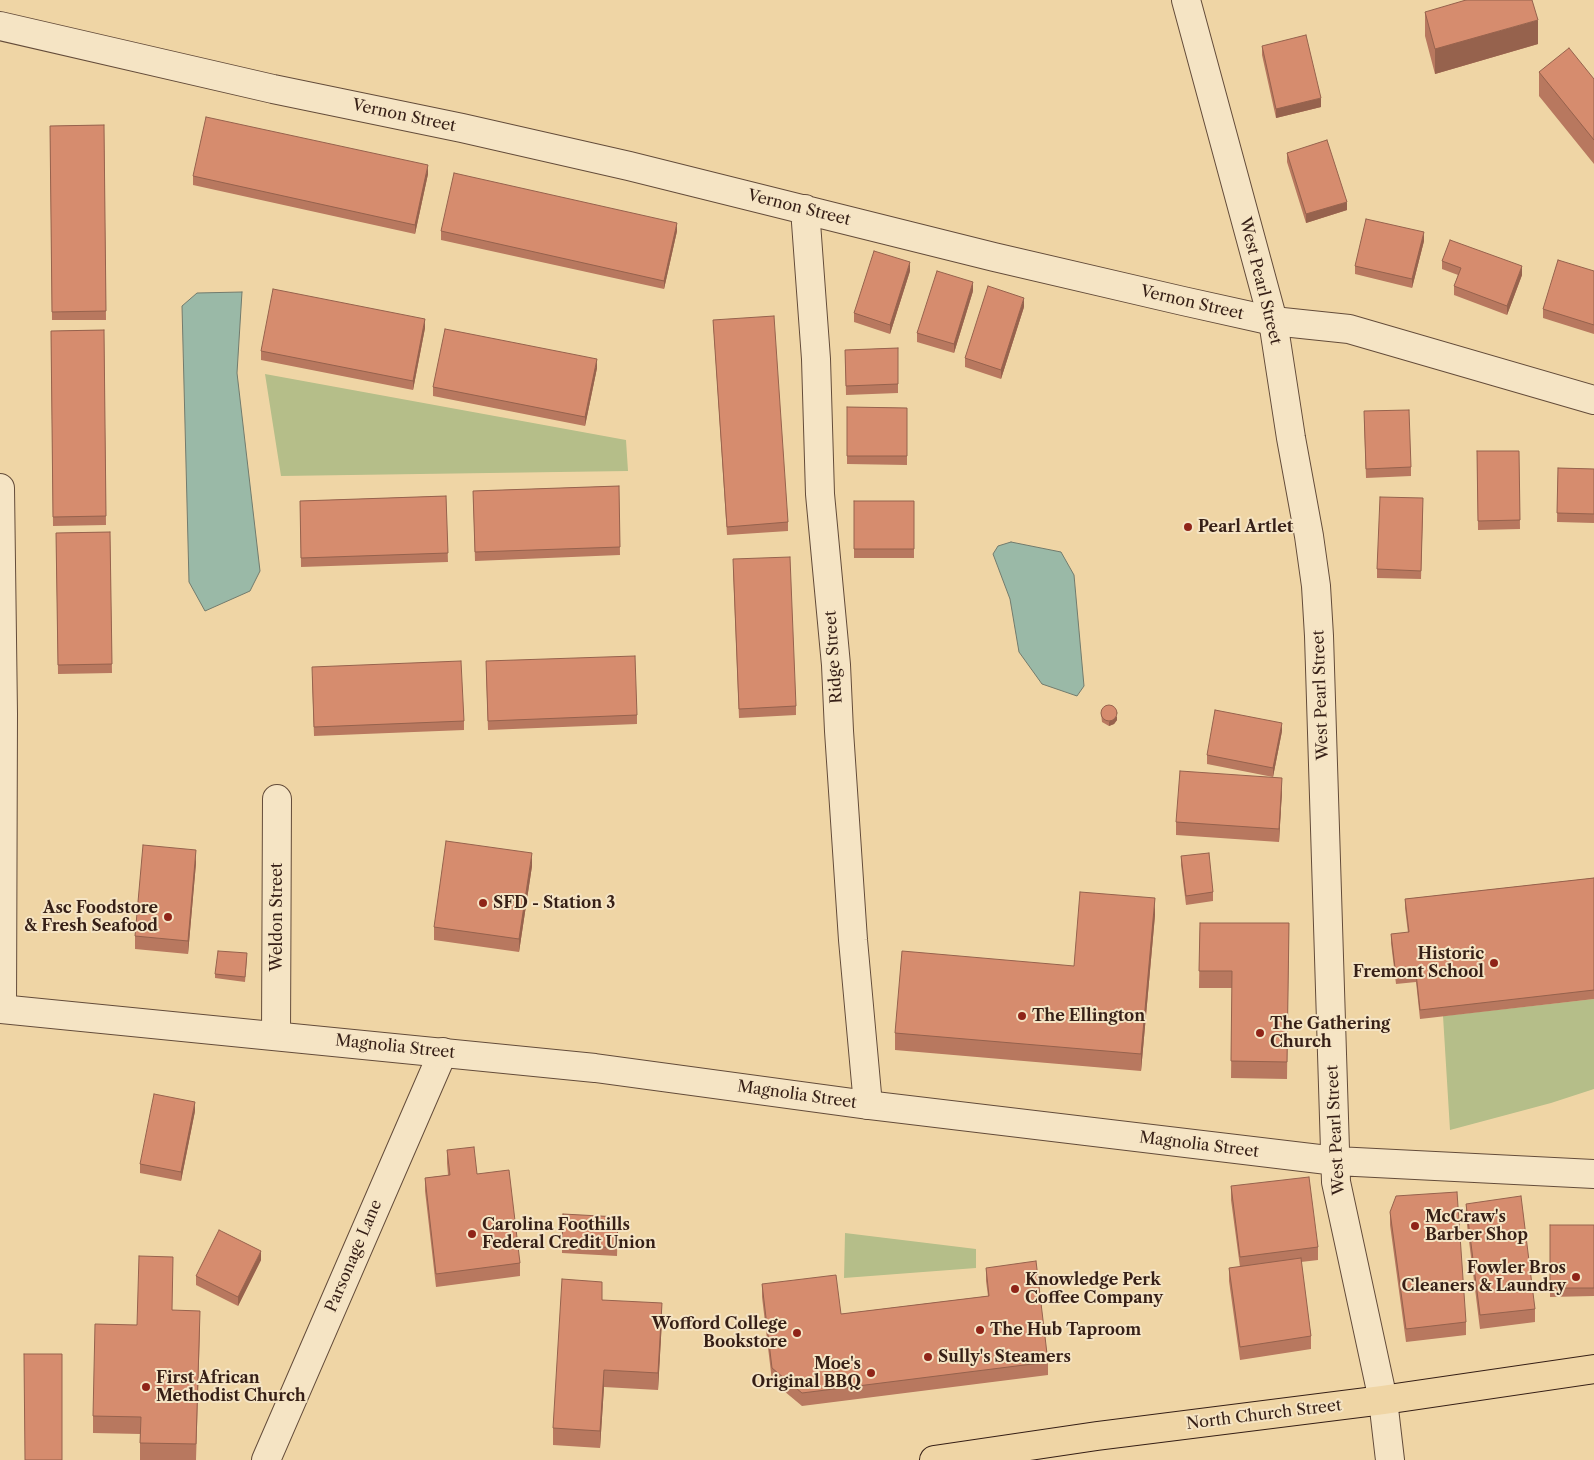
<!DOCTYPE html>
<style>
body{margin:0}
canvas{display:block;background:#efd5a5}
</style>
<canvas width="1594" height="1460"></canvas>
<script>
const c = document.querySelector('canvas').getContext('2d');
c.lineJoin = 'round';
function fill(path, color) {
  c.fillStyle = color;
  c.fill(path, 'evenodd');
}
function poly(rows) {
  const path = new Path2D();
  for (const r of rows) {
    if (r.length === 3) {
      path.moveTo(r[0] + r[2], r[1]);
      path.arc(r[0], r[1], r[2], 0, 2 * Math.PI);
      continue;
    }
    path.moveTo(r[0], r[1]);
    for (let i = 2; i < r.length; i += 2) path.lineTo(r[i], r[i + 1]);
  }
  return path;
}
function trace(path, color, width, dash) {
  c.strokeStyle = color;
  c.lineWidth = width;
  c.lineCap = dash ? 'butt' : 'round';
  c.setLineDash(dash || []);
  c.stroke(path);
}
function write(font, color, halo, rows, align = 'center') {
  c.font = font + ' "Libre Caslon Text",serif';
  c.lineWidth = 4;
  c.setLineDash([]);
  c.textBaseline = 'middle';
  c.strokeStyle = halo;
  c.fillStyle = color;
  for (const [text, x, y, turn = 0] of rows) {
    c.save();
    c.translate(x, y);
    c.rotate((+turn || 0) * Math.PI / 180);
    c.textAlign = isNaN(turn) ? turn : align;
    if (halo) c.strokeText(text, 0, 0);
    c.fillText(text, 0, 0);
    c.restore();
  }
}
fill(poly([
 [265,374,626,440,628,471,281,476],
 [1594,999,1594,1089,1551,1103,1450,1130,1443,1016],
 [845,1233,976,1249,976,1268,844,1278]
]), '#b5be89');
const water = poly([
 [242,292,237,373,260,571,250,591,205,611,189,582,182,306,197,293,242,292],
 [1011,542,1061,552,1074,575,1084,686,1077,696,1042,684,1019,652,1010,599,993,554,998,546,1011,542]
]);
fill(water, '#9ab9a7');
trace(water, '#727b6d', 1);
const minor = poly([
 [0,26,273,89,462,128,629,166,994,257,1183,301,1273,321,1349,329,1594,400],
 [805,209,816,359,820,494,836,665,839,731,853,940,868,1105],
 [0,488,3,714,2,1009],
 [276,1035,277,799],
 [266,1460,443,1052]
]);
const tertiary = poly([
 [1186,0,1273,321,1291,438,1309,536,1316,586,1319,636,1336,1182,1383,1400,1390,1460],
 [0,1009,595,1068,868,1105,1336,1161,1594,1174]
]);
const primary = poly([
 [934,1460,1097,1436,1383,1400,1594,1369]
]);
trace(minor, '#644c3a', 30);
trace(tertiary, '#644c3a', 30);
trace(primary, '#361f16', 30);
trace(minor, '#f5e4c4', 28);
trace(tertiary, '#f5e4c4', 28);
trace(primary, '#efd5a5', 28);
fill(poly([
 [1425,12,1538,44,1435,74,1425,36],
 [1262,46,1321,107,1276,118,1262,55],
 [1539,72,1594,79,1594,164,1539,96],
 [104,125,106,320,52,320,50,126],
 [1287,153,1347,210,1306,223,1287,162],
 [428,174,415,234,193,185,193,176],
 [441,231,677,231,664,289,441,240],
 [1424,241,1412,288,1355,274,1355,266],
 [1442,261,1522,275,1507,315,1454,295,1454,286,1458,275,1442,269],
 [910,271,890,334,854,322,854,313],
 [1594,271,1594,334,1543,318,1543,309],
 [973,291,954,353,917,342,917,333],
 [1024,307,1001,379,965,367,965,358],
 [713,320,788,522,788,531,727,535],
 [425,328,413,390,261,360,261,351],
 [104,330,106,525,53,526,51,331],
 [898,348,898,393,846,395,845,350],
 [597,368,585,426,433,396,433,387],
 [847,407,907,408,907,465,847,464],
 [1364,420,1411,467,1411,476,1366,478],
 [1477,451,1519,451,1520,529,1478,530],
 [1558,468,1594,469,1594,523,1557,522],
 [619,486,620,555,475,561,473,491],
 [446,496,448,562,301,567,300,501],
 [854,501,914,501,914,558,854,558],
 [1423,507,1421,579,1377,578,1377,569],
 [110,532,112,673,58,674,56,533],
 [733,568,796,706,796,715,739,718],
 [486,670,637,715,637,724,488,730],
 [312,676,464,721,464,730,314,736],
 [1101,713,1117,720,1114,724,1109,726,1102,722],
 [1282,731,1273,777,1207,764,1207,755],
 [1282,791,1279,842,1176,835,1176,822],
 [1181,856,1213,892,1213,901,1186,905,1181,865],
 [196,863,188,954,135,949,135,936],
 [532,866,519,952,434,940,434,927],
 [1594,878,1594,999,1420,1019,1416,982,1396,984,1391,943,1391,934,1408,933,1405,908,1405,899],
 [1155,915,1141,1071,895,1050,895,1033,1074,966],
 [1200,923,1289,923,1287,1079,1231,1078,1232,988,1199,988],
 [247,958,245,982,215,978,215,974],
 [195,1111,181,1181,140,1173,140,1164],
 [447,1150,477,1174,520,1263,520,1276,436,1287,425,1191,425,1178,448,1175,447,1163],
 [1231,1186,1318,1247,1318,1260,1301,1262,1311,1336,1311,1349,1240,1360,1229,1281,1229,1268,1240,1267,1231,1200],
 [1466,1204,1535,1309,1535,1322,1480,1329,1466,1217],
 [1390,1212,1466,1322,1466,1335,1406,1342,1390,1225],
 [1550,1225,1594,1225,1594,1296,1550,1297],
 [618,1226,617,1256,562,1253,562,1244],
 [261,1260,238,1306,196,1285,196,1276],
 [986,1268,1048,1362,1048,1375,802,1406,772,1381,762,1297,762,1284,841,1314,988,1296,986,1281],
 [602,1300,662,1320,658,1390,604,1387,600,1448,553,1445,553,1428],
 [173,1310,200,1328,196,1460,140,1460,140,1434,93,1433,93,1416,137,1325]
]), '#b8785f');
fill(poly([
 [1538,20,1538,44,1435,74,1435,49],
 [1321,98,1321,107,1276,118,1276,109],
 [428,165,428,174,415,234,415,225],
 [1347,202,1347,210,1306,223,1306,214],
 [677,223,677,231,664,289,664,281],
 [1424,232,1424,241,1412,288,1412,279],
 [910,262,910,271,890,334,890,325],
 [1522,266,1522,275,1507,315,1507,306],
 [973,282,973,291,954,353,954,344],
 [1024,298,1024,307,1001,379,1001,370],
 [425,319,425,328,413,390,413,381],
 [597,359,597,368,585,426,585,417],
 [1117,716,1117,720,1114,724,1109,726,1109,722],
 [1282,723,1282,731,1273,777,1273,768],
 [1282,778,1282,791,1279,842,1279,829],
 [196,850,196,863,188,954,188,941],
 [532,853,532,866,519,952,519,939],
 [1155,898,1155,915,1141,1071,1141,1054],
 [195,1102,195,1111,181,1181,181,1172],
 [261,1251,261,1260,238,1306,238,1297],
 [662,1303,662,1320,658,1390,658,1373],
 [604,1370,604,1387,600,1448,600,1431]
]), '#96624d');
const building = poly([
 [1466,0,1532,0,1538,20,1435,49,1425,12,1466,0],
 [1306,35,1321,98,1276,109,1262,46,1306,35],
 [1569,48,1594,79,1594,140,1539,72,1569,48],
 [206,117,428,165,415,225,193,176,206,117],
 [104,125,106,311,52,312,50,126,104,125],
 [1327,140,1347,202,1306,214,1287,153,1327,140],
 [454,173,677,223,664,281,441,231,454,173],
 [1366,219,1424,232,1412,279,1355,266,1366,219],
 [1450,240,1522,266,1507,306,1454,286,1461,268,1442,261,1450,240],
 [874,251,910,262,890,325,854,313,874,251],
 [1558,260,1594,271,1594,325,1543,309,1558,260],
 [937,271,973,282,954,344,917,333,937,271],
 [988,286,1024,298,1001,370,965,358,988,286],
 [273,289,425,319,413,381,261,351,273,289],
 [774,316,788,522,727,527,713,320,774,316],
 [445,329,597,359,585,417,433,387,445,329],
 [104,330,106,516,53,517,51,331,104,330],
 [898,348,898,384,846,386,845,350,898,348],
 [847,407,907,408,907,456,847,456,847,407],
 [1409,410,1411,467,1366,469,1364,411,1409,410],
 [1477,451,1519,451,1520,520,1478,521,1477,451],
 [1558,468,1594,469,1594,514,1557,513,1558,468],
 [619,486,620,547,475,552,473,491,619,486],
 [446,496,448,553,301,558,300,501,446,496],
 [1380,497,1423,498,1421,571,1377,569,1380,497],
 [854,501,914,501,914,549,854,549,854,501],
 [110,532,112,664,58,665,56,533,110,532],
 [790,557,796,706,739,709,733,559,790,557],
 [635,656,637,715,488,721,486,661,635,656],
 [461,661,464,721,314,727,312,667,461,661],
 [1109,713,8],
 [1215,710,1282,723,1273,768,1207,755,1215,710],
 [1180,771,1282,778,1279,829,1176,822,1180,771],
 [446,841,532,853,519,939,434,927,446,841],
 [143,845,196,850,188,941,135,936,143,845],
 [1209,853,1213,892,1186,896,1181,856,1209,853],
 [1594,878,1594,990,1420,1010,1416,973,1396,976,1391,934,1409,932,1405,899,1594,878],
 [1080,892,1155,898,1141,1054,895,1033,902,951,1074,966,1080,892],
 [1200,923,1289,923,1287,1062,1231,1061,1232,971,1199,971,1200,923],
 [218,951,247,953,245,977,215,974,218,951],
 [154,1094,195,1102,181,1172,140,1164,154,1094],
 [474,1147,477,1174,509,1170,520,1263,436,1274,425,1178,450,1175,447,1150,474,1147],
 [1309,1177,1318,1247,1240,1257,1231,1186,1309,1177],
 [1457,1192,1466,1322,1406,1329,1390,1212,1396,1196,1457,1192],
 [1521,1196,1535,1309,1480,1315,1466,1204,1521,1196],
 [563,1214,618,1217,617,1248,562,1244,563,1214],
 [1550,1225,1594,1225,1594,1288,1550,1288,1550,1225],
 [219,1230,261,1251,238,1297,196,1276,219,1230],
 [139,1256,173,1257,172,1310,200,1311,196,1444,140,1443,141,1417,93,1416,95,1324,137,1325,139,1256],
 [1301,1258,1311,1336,1240,1347,1229,1268,1301,1258],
 [1036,1261,1048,1362,802,1393,772,1368,762,1284,836,1275,841,1314,989,1296,986,1268,1036,1261],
 [562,1279,602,1282,602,1300,662,1303,658,1373,604,1370,600,1431,553,1428,562,1279],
 [24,1354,62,1354,62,1460,25,1460,24,1354]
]);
fill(building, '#d68c6e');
trace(building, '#96624d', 1);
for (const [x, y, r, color] of [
 [1188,527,5,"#8f2418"],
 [483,903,5,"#8f2418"],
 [168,917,5,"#8f2418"],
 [1494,963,5,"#8f2418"],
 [1022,1016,5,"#8f2418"],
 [1260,1033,5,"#8f2418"],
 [1415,1226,5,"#8f2418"],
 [472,1234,5,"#8f2418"],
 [1576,1277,5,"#8f2418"],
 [1015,1289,5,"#8f2418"],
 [980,1330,5,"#8f2418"],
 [797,1333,5,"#8f2418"],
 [928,1357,5,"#8f2418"],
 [871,1373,5,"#8f2418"],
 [146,1387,5,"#8f2418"]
]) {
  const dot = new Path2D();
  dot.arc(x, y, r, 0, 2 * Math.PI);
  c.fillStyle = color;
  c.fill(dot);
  trace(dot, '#f5e4c4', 2);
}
write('16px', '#361f16', '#f5e4c4', [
 ["Vernon Street",404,116,12],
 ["Vernon Street",799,208,14],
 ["West Pearl Street",1260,281,76],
 ["Vernon Street",1192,303,13],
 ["Ridge Street",834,657,-94],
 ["West Pearl Street",1321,695,-92],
 ["Weldon Street",277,917,-90],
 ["Magnolia Street",395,1047,6],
 ["Magnolia Street",797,1095,8],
 ["West Pearl Street",1336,1130,-93],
 ["Magnolia Street",1199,1145,7],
 ["Parsonage Lane",354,1256,-67],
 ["North Church Street",1264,1415,-7]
]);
write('bold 16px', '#361f16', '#f5e4c4', [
 ["Pearl Artlet",1198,527],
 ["SFD - Station 3",493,903],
 ["Asc Foodstore",158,908,"right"],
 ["& Fresh Seafood",158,926,"right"],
 ["Historic",1484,954,"right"],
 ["Fremont School",1484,972,"right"],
 ["The Ellington",1032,1016],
 ["The Gathering",1270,1024],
 ["Church",1270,1042],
 ["McCraw's",1425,1217],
 ["Barber Shop",1425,1235],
 ["Carolina Foothills",482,1225],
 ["Federal Credit Union",482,1243],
 ["Fowler Bros",1566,1268,"right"],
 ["Cleaners & Laundry",1566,1286,"right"],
 ["Knowledge Perk",1025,1280],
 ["Coffee Company",1025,1298],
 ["Wofford College",787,1324,"right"],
 ["Bookstore",787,1342,"right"],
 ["The Hub Taproom",990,1330],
 ["Sully's Steamers",938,1357],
 ["Moe's",861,1364,"right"],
 ["Original BBQ",861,1382,"right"],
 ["First African",156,1378],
 ["Methodist Church",156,1396]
], 'left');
</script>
